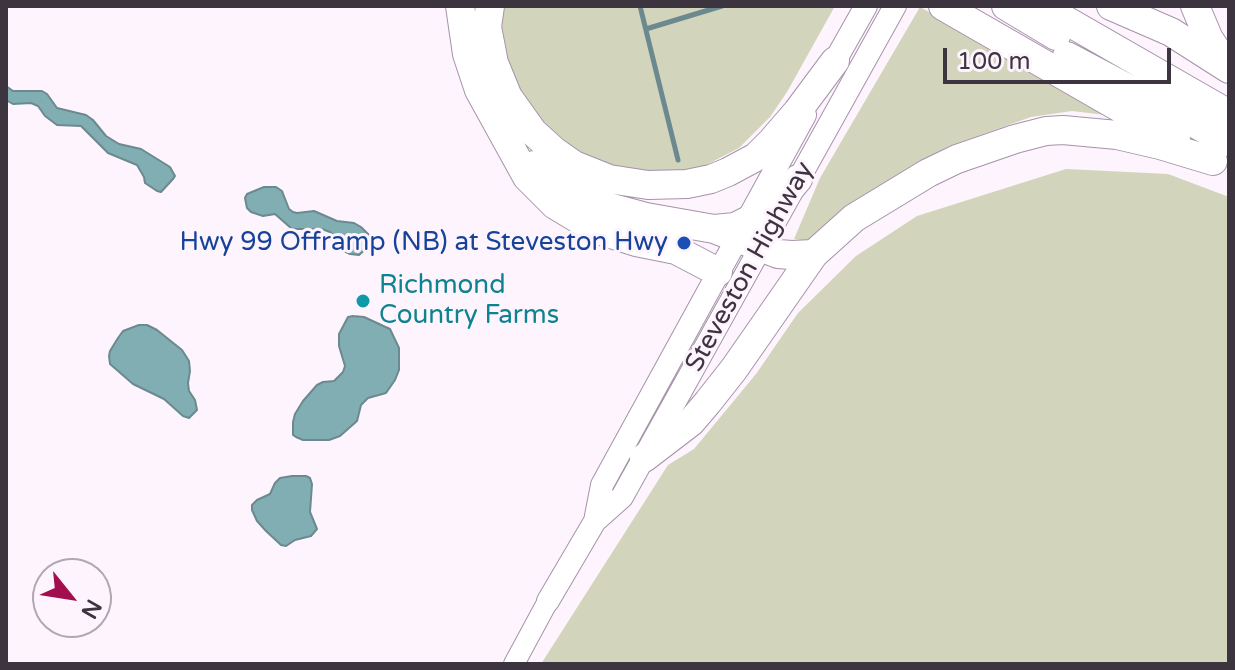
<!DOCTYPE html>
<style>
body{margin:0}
#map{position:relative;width:1235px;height:670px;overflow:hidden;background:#fdf4fe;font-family:"Varela Round",sans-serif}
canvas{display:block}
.frame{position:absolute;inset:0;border:8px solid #3c343e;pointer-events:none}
.north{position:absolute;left:32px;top:558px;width:80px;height:80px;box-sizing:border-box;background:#fdf4fe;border:2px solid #b0a7b1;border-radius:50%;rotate:120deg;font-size:22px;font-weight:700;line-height:32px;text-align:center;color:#3c343e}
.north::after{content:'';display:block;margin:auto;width:28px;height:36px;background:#a30e4e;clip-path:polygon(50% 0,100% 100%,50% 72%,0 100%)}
.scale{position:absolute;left:943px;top:48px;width:228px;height:36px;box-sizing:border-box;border:4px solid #3c343e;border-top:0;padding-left:10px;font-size:24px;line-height:28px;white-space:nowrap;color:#3c343e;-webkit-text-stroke:6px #fdf4fe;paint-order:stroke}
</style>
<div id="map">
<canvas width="1235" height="670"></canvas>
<div class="frame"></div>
<div class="north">N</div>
<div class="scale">100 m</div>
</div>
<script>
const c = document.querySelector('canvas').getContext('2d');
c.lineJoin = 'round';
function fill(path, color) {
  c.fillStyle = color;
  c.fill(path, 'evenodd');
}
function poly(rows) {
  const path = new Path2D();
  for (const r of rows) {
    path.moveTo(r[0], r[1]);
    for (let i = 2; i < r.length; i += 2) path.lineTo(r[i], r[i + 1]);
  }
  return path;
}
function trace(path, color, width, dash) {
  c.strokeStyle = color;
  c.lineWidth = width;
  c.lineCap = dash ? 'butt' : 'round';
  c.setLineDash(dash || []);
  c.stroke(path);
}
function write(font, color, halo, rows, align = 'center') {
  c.font = font + ' "Varela Round",sans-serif';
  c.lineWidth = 6;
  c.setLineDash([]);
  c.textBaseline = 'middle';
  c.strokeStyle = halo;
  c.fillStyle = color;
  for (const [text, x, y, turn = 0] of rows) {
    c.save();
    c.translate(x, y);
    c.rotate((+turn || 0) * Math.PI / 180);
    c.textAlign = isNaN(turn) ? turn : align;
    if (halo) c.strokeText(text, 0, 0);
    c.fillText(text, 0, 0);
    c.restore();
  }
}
fill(poly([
 [500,6,835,6,787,92,770,117,739,148,706,165,670,177,649,177,575,156,524,102,503,51,499,13],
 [920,7,1114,116,1072,111,1031,117,949,146,845,207,808,241,794,239,820,178],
 [1066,169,1168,174,1229,197,1229,664,541,664,668,465,694,449,756,374,798,313,856,256,917,216]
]), '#d2d4bb');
const water = poly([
 [6,86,13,91,42,91,47,94,57,108,86,115,93,120,106,136,119,144,141,149,170,167,175,176,173,179,161,192,157,191,145,183,144,177,137,165,108,153,81,126,57,125,45,116,38,106,31,103,13,104,6,100,6,86],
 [264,187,276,187,282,191,289,209,293,212,297,213,314,211,337,221,354,223,361,227,369,235,369,246,359,255,350,254,342,250,335,237,330,232,322,229,292,229,275,214,263,216,251,212,247,208,245,198,247,194,264,187],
 [353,316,364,317,390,329,399,348,399,370,395,380,386,393,368,398,361,405,357,421,340,436,329,440,303,440,296,437,293,435,293,422,295,414,303,401,317,385,323,382,334,381,343,372,345,366,339,346,339,334,348,317,353,316],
 [139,325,147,325,157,330,182,350,189,361,190,371,188,383,189,391,195,400,197,410,189,418,183,416,164,399,133,384,110,364,109,356,110,351,118,338,123,331,139,325],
 [292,476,306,476,310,478,312,484,310,512,317,529,311,536,295,540,286,546,281,545,266,531,257,521,252,510,252,505,257,500,270,494,275,483,280,478,292,476]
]);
fill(water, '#80aeb3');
trace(water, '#6c8990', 2);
trace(poly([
 [640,6,678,160],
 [646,29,722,6]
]), '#6c8990', 5);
const tertiary = poly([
 [514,664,548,601]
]);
const secondary = poly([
 [827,75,866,6],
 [595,521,602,485,805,115],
 [548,601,595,521,622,497,895,6]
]);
const motorway = poly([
 [460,6,467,54,479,90,527,177,555,205,595,229,636,242,676,250,718,272],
 [490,6,487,27,494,63,508,97,533,132,554,151,574,165,609,179,648,185,687,184,711,179,728,172,756,157,772,141,797,112,835,61],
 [943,6,1176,140],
 [1006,6,1056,36],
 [1041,6,1229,114],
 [1111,6,1171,32,1229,69],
 [1195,6,1209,39,1224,61],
 [1067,56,1229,142],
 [534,165,565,187,605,206,646,217,714,229,735,227,765,212,782,198,798,179],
 [714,229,778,254,792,255,814,254],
 [644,458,691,422,708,402,734,369,814,254,854,218,928,173,957,159,1015,139,1046,131,1063,130,1117,135,1160,145,1213,161]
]);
trace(tertiary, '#a692aa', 22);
trace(secondary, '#a692aa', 24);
trace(motorway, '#a692aa', 30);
trace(tertiary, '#fff', 20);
trace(secondary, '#fff', 22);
trace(motorway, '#fff', 28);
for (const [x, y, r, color] of [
 [684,243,8,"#1a4fb4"],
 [363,301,8,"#0f9aa8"]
]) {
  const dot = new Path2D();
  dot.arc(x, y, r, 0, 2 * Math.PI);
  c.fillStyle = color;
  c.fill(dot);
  trace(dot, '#fdf4fe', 3);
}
write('26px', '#164399', '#fdf4fe', [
 ["Hwy 99 Offramp (NB) at Steveston Hwy",668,243]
], 'right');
write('26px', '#3c343e', '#fdf4fe', [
 ["Steveston Highway",750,267,-61]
]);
write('26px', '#0d838f', '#fdf4fe', [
 ["Richmond",379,286],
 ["Country Farms",379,316]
], 'left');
</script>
